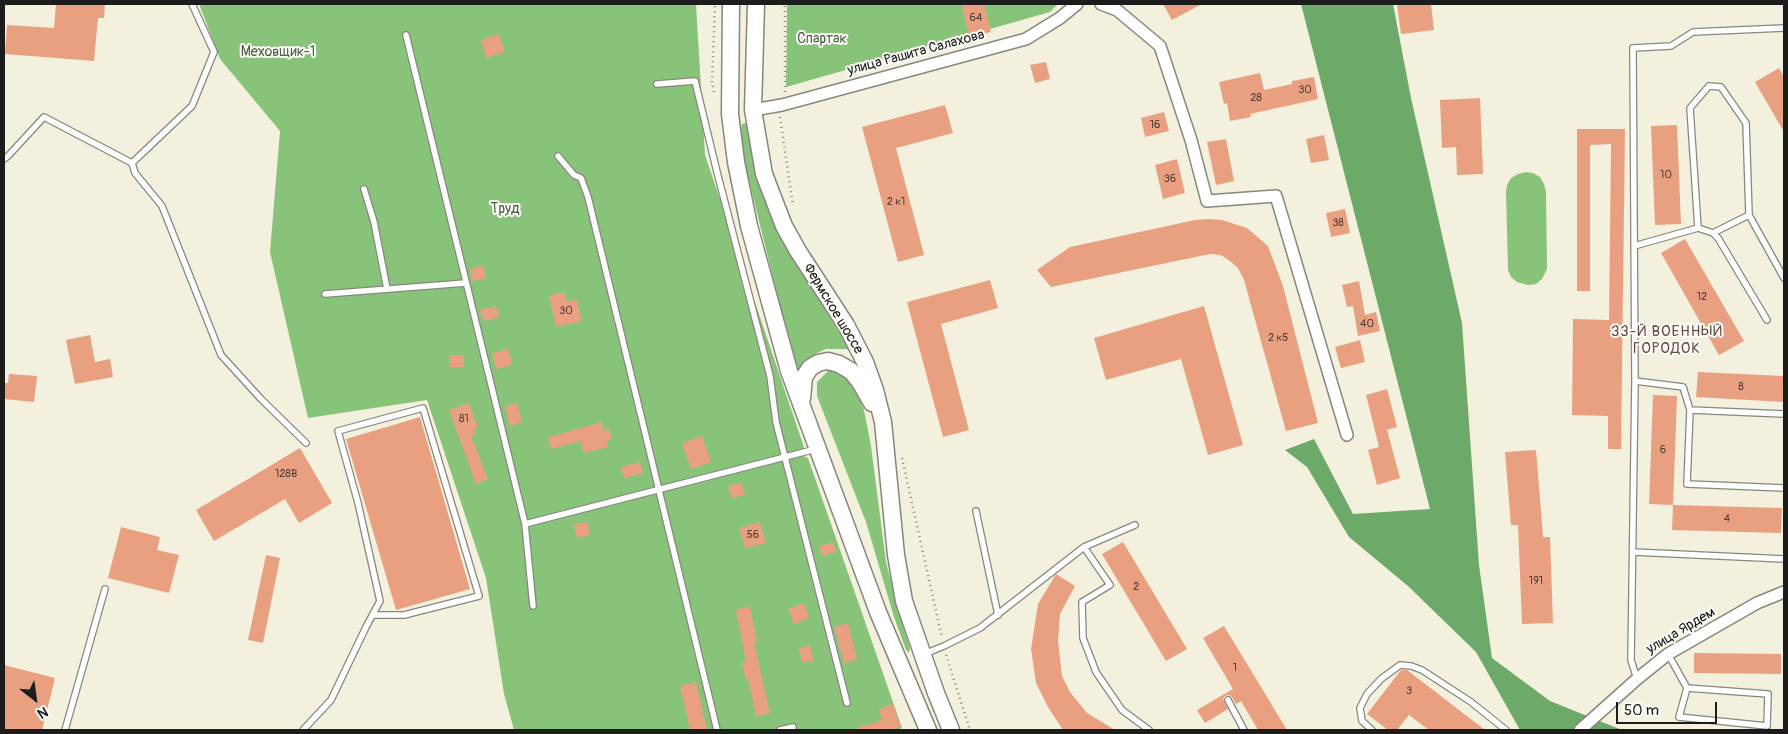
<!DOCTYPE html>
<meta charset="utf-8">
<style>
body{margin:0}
#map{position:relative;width:1788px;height:734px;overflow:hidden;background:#f4f0de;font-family:Pangolin,sans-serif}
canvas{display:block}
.frame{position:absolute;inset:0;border:5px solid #1c1c1c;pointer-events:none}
.north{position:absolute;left:10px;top:674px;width:50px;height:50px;-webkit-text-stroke:4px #fdfcf7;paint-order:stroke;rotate:150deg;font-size:14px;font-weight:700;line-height:20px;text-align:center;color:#1c1c1c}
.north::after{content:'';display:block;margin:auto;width:18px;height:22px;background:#1c1c1c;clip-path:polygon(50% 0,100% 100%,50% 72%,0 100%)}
.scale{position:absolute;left:1616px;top:702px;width:101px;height:22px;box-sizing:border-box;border:2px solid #1c1c1c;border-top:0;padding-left:6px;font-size:15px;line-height:18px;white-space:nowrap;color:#1c1c1c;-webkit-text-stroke:4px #fdfcf7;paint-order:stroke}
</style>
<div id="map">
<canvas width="1788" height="734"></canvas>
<div class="frame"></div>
<div class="north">N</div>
<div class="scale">50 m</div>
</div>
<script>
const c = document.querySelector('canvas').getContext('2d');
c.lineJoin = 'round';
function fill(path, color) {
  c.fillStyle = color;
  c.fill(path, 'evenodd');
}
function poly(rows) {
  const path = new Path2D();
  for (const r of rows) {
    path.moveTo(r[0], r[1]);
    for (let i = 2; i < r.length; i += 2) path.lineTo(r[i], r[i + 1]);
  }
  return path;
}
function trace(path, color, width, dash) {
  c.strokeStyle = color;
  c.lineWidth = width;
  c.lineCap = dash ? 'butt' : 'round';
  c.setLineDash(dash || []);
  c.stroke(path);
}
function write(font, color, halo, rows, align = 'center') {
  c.font = font + ' Pangolin,sans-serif';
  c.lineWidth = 4;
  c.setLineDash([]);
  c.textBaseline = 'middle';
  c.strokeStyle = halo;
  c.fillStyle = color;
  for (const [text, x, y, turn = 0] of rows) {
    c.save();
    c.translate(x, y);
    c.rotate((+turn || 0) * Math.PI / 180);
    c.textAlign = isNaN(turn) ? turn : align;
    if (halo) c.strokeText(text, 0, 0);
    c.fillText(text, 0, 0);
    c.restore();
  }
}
fill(poly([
 [199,4,696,4,705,155,804,447,800,454,808,458,902,728,897,730,514,730,504,694,486,578,427,400,308,418,270,252,280,131,220,59],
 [787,4,1058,4,1050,12,786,87],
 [746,123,749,125,762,192,777,232,851,351,846,349,826,349,817,353,808,360,799,372,779,302,744,160,741,128,742,124],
 [1526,172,1533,173,1540,177,1544,184,1546,192,1547,269,1542,279,1536,284,1528,285,1517,282,1511,277,1508,270,1506,192,1507,185,1511,178,1518,174],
 [839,370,856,387,864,410,871,446,886,562,901,620,910,648,909,653,906,650,894,617,866,522,817,396,817,382,828,371]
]), '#87c47a');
fill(poly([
 [1301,4,1393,4,1411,98,1462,323,1479,565,1492,658,1550,701,1622,730,1520,730,1476,652,1408,586,1349,537,1307,467,1285,450,1314,439,1353,514,1430,509]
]), '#6daa6a');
fill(poly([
 [56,4,105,4,104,18,98,18,94,61,5,54,7,25,54,28],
 [962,4,984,4,991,32,969,37],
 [1163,4,1202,4,1172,20],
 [1397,4,1431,4,1434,30,1401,34],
 [499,34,505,52,486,58,481,40],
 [1046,62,1050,79,1035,83,1030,65],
 [1779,68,1784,77,1784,132,1755,82],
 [1260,73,1264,90,1292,84,1292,81,1314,77,1318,99,1250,114,1251,117,1230,121,1227,103,1224,104,1219,82],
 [1480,98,1483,174,1457,175,1456,147,1442,148,1440,100],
 [945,105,953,133,896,148,924,255,898,262,862,127],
 [1164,112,1169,131,1145,137,1141,118],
 [1677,125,1681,224,1655,225,1651,126],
 [1577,129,1625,129,1621,449,1608,449,1608,416,1572,415,1573,319,1609,320,1611,144,1590,145,1590,291,1577,291],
 [1324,135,1329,160,1311,163,1306,139],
 [1226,139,1234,181,1216,185,1207,142],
 [1177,159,1185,193,1163,199,1155,165],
 [1345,209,1350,233,1331,237,1326,213],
 [1209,219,1222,220,1247,228,1268,246,1283,286,1318,423,1286,431,1244,280,1238,268,1230,261,1221,255,1210,254,1051,287,1037,270,1070,247,1195,220],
 [1685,239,1744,341,1719,355,1661,253],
 [483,266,486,278,472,281,470,269],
 [990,280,998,308,941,324,969,430,943,437,907,302],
 [1359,281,1365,315,1376,312,1380,331,1358,336,1353,306,1347,307,1342,285],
 [564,292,567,302,576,299,582,321,556,327,549,296],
 [496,306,499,317,483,321,480,310],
 [1204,306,1243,445,1208,455,1181,359,1106,380,1094,338],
 [90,335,95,362,110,359,113,377,75,384,66,340],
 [1360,340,1365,362,1341,368,1335,347],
 [509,349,512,365,496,369,492,353],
 [449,355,464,355,464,367,449,367],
 [1698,372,1784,376,1784,402,1696,397],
 [9,374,37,376,34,402,4,399,4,383,8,383],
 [1387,389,1397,427,1387,430,1400,478,1377,485,1368,450,1379,447,1366,395],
 [1653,395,1677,396,1673,505,1649,504],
 [469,403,478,428,473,430,475,435,471,436,488,479,476,484,449,410],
 [517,403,522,422,510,426,505,407],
 [420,417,470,589,396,610,346,439],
 [602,422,604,431,609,429,612,439,607,440,608,447,584,453,581,441,551,449,548,437],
 [702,436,711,462,691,469,682,443],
 [300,448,332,503,299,523,285,499,214,541,196,510],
 [1536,450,1543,537,1550,537,1553,623,1522,624,1518,525,1511,525,1505,452],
 [640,462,643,473,624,478,621,467],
 [742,483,745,495,731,498,728,486],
 [1673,505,1782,508,1781,533,1672,530],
 [587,522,590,535,577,538,574,524],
 [760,522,766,543,745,548,739,528],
 [121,527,160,537,157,550,179,555,169,593,108,578],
 [833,542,836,552,822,556,819,546],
 [1123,542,1187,649,1166,661,1102,554],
 [266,555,280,558,263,643,248,640],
 [1056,574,1075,586,1060,614,1058,641,1062,676,1070,692,1087,713,1115,730,1063,730,1048,707,1036,683,1031,649,1038,604],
 [804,603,809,618,794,624,788,609],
 [750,606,757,642,754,642,770,713,756,716,748,679,746,680,742,663,746,662,736,610],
 [848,623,857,659,844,663,834,627],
 [1224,626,1287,730,1258,730,1241,701,1236,704,1232,697,1229,695,1225,696,1223,699,1228,709,1205,723,1197,710,1233,689,1203,638],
 [810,645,813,661,802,663,799,648],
 [1694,653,1781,654,1781,674,1694,673],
 [4,665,55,678,42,730,4,730],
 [1401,670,1407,670,1485,730,1429,730,1409,715,1397,730,1388,730,1367,714],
 [696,682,703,713,707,730,690,730,680,686],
 [893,704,901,727,892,730,857,730,856,728,882,720,879,709]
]), '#e9a081');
const lane = poly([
 [406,35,525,524,533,606],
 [657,84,695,81,717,172,770,376,776,422,847,703],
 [558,156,574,175,581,178,588,197,717,730],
 [4,159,8,156,44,117,132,163,192,106,214,52,192,4],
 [132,163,135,173,162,206,221,355,261,399,306,443],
 [364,189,374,222,387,289],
 [1749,215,1784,278],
 [1698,228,1713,233,1718,238,1767,320],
 [1634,246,1698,228,1690,108,1709,86,1721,87,1746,123,1749,215,1713,233],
 [325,294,466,283],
 [1635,381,1683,387,1690,410,1687,484,1784,488],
 [1690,410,1784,414],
 [976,511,998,615],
 [525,524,816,449],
 [1084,547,1110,585,1082,602,1083,638,1096,672,1122,710,1149,730],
 [1633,552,1784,559],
 [924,654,944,646,980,628,1084,547,1135,525],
 [1668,654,1687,688,1679,717,1767,726,1768,694,1687,688],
 [1637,679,1631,660,1635,381,1633,48,1671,46,1693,32,1784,28],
 [1228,700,1244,730],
 [65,730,105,589],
 [303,730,331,700,366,627,380,601,358,503,338,431,423,408,479,596,404,615,373,615],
 [780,730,793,727],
 [1372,730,1362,721,1360,708,1367,694,1381,679,1400,665,1411,666,1422,670,1471,702,1506,730]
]);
const street = poly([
 [1101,4,1117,10,1160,46,1191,140,1207,201,1276,196,1347,435],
 [753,110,782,105,1026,39,1060,18,1077,4],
 [1580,730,1637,679,1668,654,1757,603,1784,592]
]);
const secondary = poly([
 [731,4,730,114,736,162,749,226,789,371,878,612,928,730],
 [756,4,753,110,764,174,784,226,798,251,846,325,865,362,875,390,883,422,896,555,904,601,936,693,951,730],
 [802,399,804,377,810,368,818,363,828,361,839,364,851,371,860,382,872,403]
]);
trace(lane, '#88867d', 8);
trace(street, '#88867d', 14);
trace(secondary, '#88867d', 19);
trace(poly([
 [714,92,712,82,715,5],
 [785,92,785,4],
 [780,117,793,206],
 [902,458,942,638],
 [946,655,970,730]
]), '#88867d', 2.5, [1, 4]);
trace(lane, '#fff', 5.5);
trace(street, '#fff', 11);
trace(secondary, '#fff', 16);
write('11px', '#4f3d35', null, [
 ["64",976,18],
 ["30",1305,90],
 ["28",1256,98],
 ["16",1155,125],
 ["10",1666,175],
 ["36",1170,179],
 ["2 к1",896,202],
 ["38",1338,223],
 ["12",1702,297],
 ["30",566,311],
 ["40",1367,324],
 ["2 к5",1278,338],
 ["8",1741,387],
 ["81",464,419],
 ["6",1663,450],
 ["128В",286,474],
 ["4",1727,519],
 ["56",753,535],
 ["191",1536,581],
 ["2",1136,587],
 ["1",1235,668],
 ["3",1409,691]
]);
write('14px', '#475f42', '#fdfcf7', [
 ["Спартак",822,39],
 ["Меховщик-1",278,52],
 ["Труд",505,209]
]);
write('14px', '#1c1c1c', '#fdfcf7', [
 ["улица Рашита Салахова",916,53,-15],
 ["Фермское шоссе",833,309,59],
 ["улица Ярдем",1681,631,-31]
]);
c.letterSpacing = '1px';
write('15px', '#644a3f', '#fdfcf7', [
 ["33-Й ВОЕННЫЙ",1667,332],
 ["ГОРОДОК",1667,349]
]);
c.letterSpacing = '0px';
</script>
